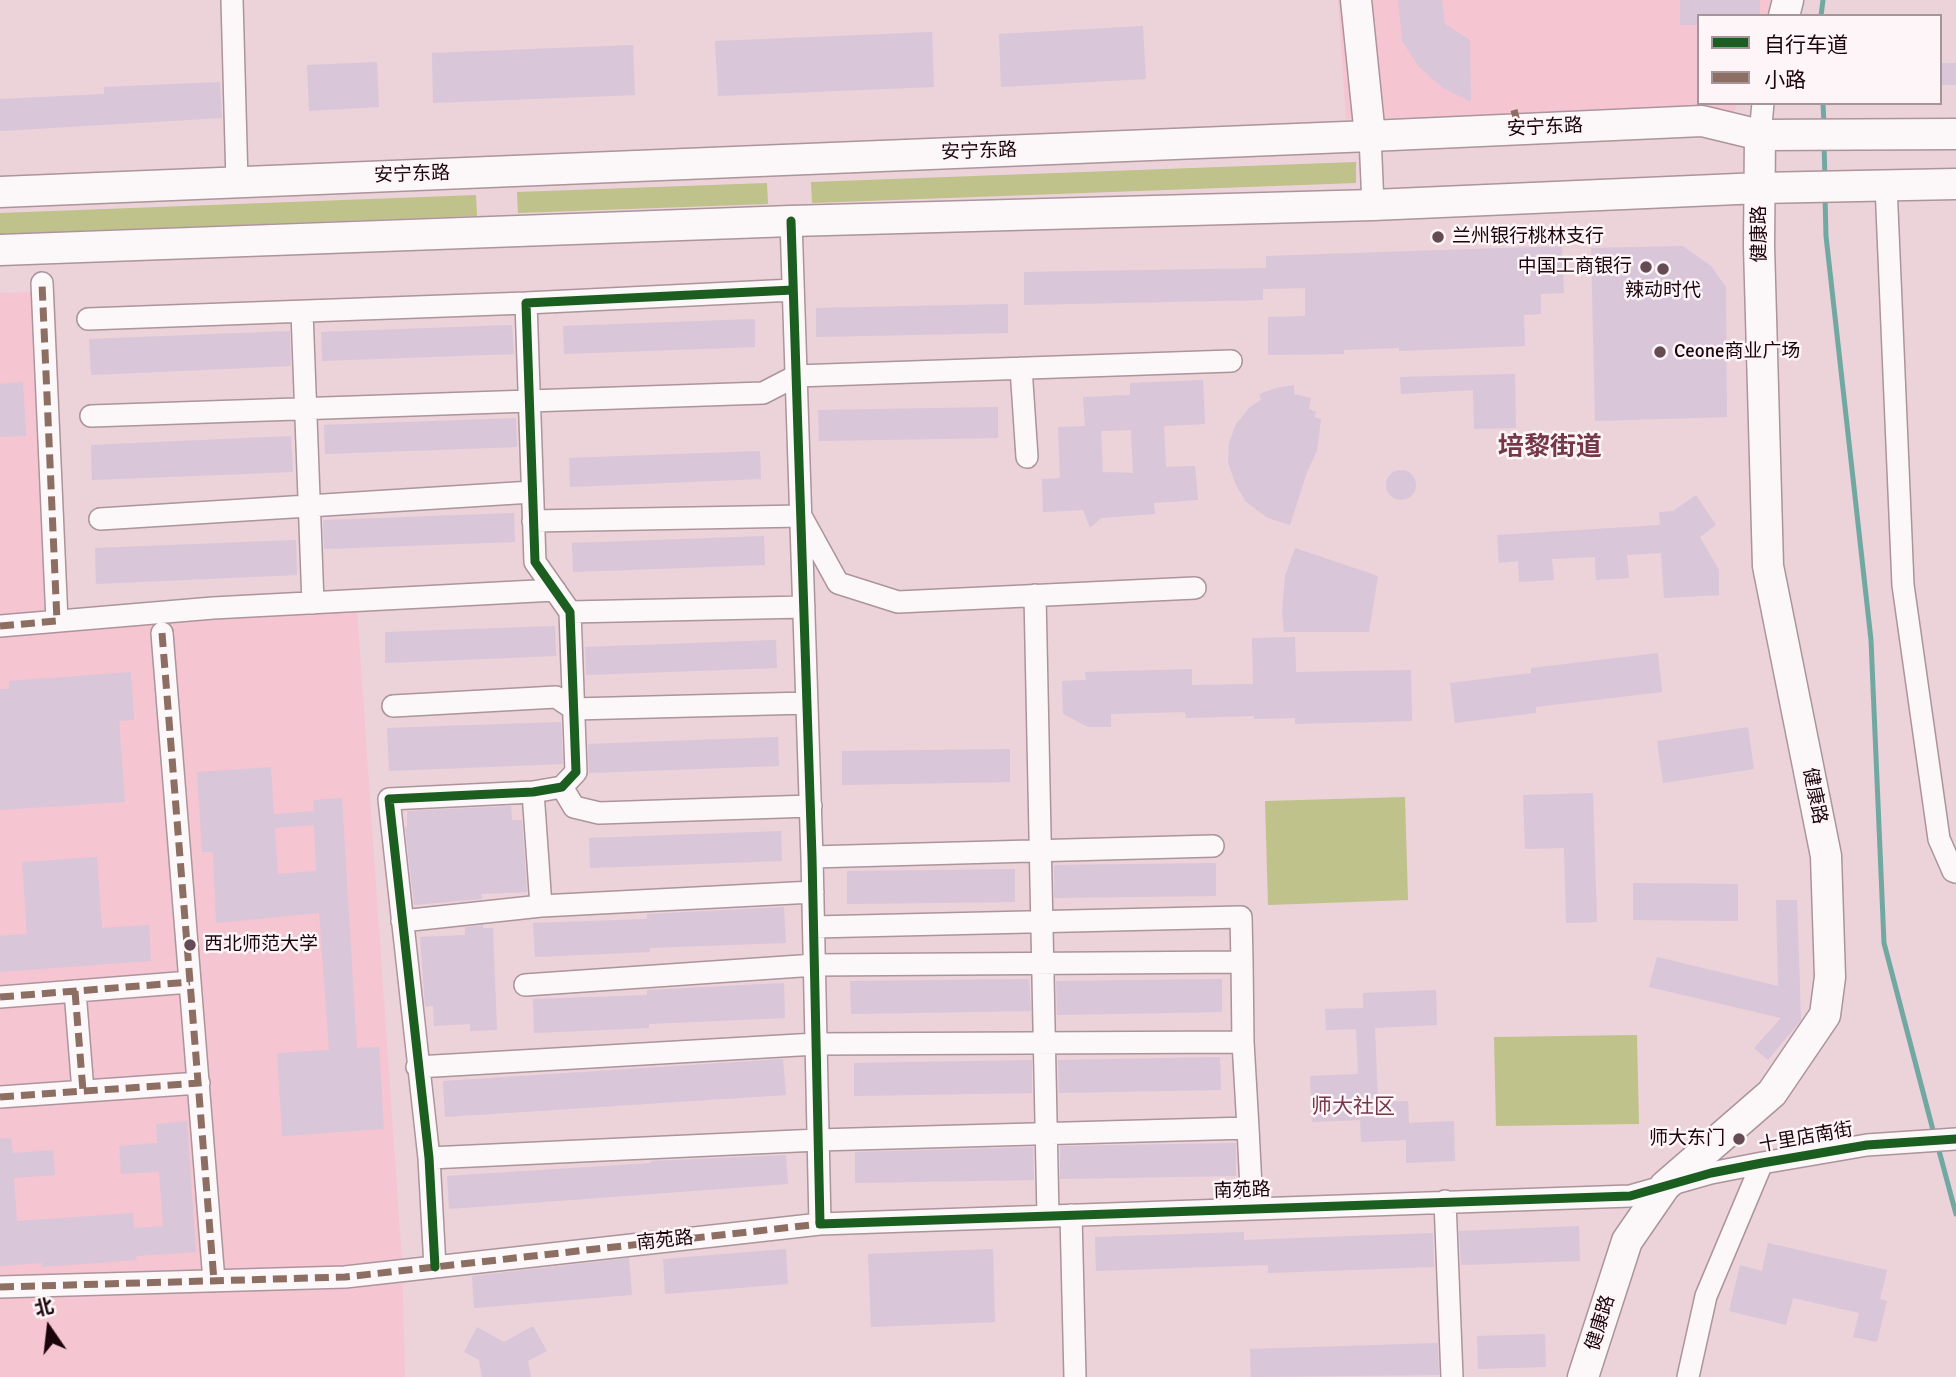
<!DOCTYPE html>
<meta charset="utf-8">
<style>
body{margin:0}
#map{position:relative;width:1956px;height:1377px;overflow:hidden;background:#ecd2d9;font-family:Signika,"Noto Sans SC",sans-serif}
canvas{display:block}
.legend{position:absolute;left:1697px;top:14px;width:245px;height:91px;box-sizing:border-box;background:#fdf5f7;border:2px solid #a39599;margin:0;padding:9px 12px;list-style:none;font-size:21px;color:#1c040c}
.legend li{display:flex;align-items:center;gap:14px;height:35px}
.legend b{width:35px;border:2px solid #a39599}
.north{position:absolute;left:14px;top:1293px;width:70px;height:70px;-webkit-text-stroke:5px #fdf5f7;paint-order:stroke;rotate:346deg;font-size:19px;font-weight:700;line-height:28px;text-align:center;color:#1c040c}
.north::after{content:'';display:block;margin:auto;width:24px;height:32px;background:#1c040c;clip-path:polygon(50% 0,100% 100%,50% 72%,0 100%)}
</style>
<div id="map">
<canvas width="1956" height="1377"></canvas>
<ul class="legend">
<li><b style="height:9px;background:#1b5e20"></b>自行车道</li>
<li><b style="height:9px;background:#8d6e63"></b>小路</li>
</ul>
<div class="north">北</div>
</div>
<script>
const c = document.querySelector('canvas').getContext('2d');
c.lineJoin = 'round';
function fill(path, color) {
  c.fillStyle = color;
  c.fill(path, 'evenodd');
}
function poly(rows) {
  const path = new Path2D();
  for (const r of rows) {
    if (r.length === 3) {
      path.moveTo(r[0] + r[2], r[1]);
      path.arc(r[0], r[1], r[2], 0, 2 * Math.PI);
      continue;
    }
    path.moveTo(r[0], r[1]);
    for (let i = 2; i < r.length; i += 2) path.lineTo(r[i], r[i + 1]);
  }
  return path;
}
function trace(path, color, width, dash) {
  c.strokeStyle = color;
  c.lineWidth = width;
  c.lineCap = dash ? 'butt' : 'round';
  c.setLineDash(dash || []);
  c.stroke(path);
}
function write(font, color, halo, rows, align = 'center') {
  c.font = font + ' Signika,"Noto Sans SC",sans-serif';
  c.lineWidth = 5;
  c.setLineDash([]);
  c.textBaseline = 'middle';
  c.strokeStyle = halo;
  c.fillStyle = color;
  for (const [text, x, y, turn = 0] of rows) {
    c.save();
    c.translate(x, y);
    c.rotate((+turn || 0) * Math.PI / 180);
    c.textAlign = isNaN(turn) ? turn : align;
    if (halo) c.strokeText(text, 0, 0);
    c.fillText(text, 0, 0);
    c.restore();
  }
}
fill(poly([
 [1338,0,1782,0,1775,16,1699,16,1699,103,1738,103,1734,112,1346,119],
 [55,291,69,629,357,610,402,1261,405,1377,0,1377,0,293]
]), '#f6c5d2');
fill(poly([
 [1356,162,1356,183,812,203,811,182],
 [767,183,768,204,518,213,517,192],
 [476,195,477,216,0,234,0,213],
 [1405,797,1408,900,1268,905,1265,801],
 [1637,1035,1639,1124,1496,1126,1494,1037]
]), '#bfc28b');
trace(poly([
 [1821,16,1823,0],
 [1823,103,1824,125],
 [1824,145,1825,177],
 [1825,197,1826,236,1871,640,1884,943,1934,1134],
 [1938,1147,1956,1214]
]), '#71a8a1', 5);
fill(poly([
 [1398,0,1442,0,1445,24,1470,40,1471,102,1443,88,1419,67,1402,41],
 [1680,0,1760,0,1760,16,1699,16,1699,25,1680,25],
 [1143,26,1146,79,1001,87,999,34],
 [932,32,934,87,718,96,715,41],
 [633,45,635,95,433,103,432,53],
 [377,62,379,107,309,111,307,65],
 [1940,63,1956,63,1956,85,1940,85],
 [220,82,222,118,0,131,0,99,104,94,104,87],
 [1562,246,1564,293,1541,294,1541,314,1524,315,1525,346,1399,351,1399,348,1344,350,1344,354,1268,355,1268,317,1305,316,1305,288,1263,289,1263,300,1024,305,1024,272,1266,268,1266,256],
 [1683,246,1711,266,1726,287,1727,417,1595,421,1591,248],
 [1008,304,1008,333,816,337,816,308],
 [755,319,755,347,564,354,563,326],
 [512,325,514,354,322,361,321,332],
 [290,331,291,366,91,375,89,339],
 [1515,374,1516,428,1474,429,1473,390,1401,394,1400,377],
 [1203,380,1205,424,1164,426,1166,467,1195,466,1198,500,1154,503,1155,514,1101,518,1090,528,1083,510,1043,512,1042,479,1060,478,1058,427,1085,426,1083,397,1130,395,1130,383],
 [1131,430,1133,473,1103,472,1101,431],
 [23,382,26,436,0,437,0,384],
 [1294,385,1294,394,1311,398,1309,409,1316,412,1314,417,1321,419,1317,451,1307,472,1290,525,1268,518,1246,502,1236,485,1228,463,1229,443,1236,424,1250,407,1261,400,1259,394,1276,388],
 [998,407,998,438,819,441,818,410],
 [516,418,517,447,325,454,324,425],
 [291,436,293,472,92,480,91,445],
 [760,451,761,479,570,487,569,458],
 [1401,485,15],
 [1696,495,1716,525,1700,537,1719,570,1719,595,1664,598,1661,553,1627,555,1629,578,1596,580,1595,557,1552,559,1554,580,1519,582,1518,561,1499,563,1497,535,1660,525,1659,512,1673,511],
 [514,513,515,542,324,549,323,520],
 [764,536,765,565,573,572,572,543],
 [296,540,297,575,96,584,95,548],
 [1295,548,1378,576,1369,632,1284,632,1282,611,1285,576],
 [555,626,556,656,385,663,385,632],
 [1295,637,1296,672,1411,670,1412,721,1295,724,1295,718,1254,719,1254,716,1186,718,1185,712,1111,714,1111,727,1088,727,1063,714,1062,681,1086,680,1085,672,1192,669,1192,685,1253,684,1252,638],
 [776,640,777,668,586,675,585,647],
 [1658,653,1662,692,1536,707,1536,713,1455,723,1450,683,1531,673,1531,668],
 [131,672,134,720,119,721,125,802,0,810,0,689,9,689,9,681],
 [561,722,563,764,389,771,387,728],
 [1748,727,1754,769,1663,783,1657,741],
 [778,737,779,766,589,773,588,744],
 [1010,749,1010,782,842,785,842,751],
 [271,767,274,814,314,811,313,800,342,798,357,1048,379,1047,384,1129,282,1136,277,1053,329,1050,319,913,216,923,213,852,202,852,197,772],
 [314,825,316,871,278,874,275,828],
 [1593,793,1597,922,1566,923,1564,848,1525,849,1523,795],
 [511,806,512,820,522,820,527,892,481,894,482,899,414,905,405,827,407,827,407,811],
 [781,831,782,861,590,868,589,838],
 [97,857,102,928,149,925,151,961,0,972,0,936,27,934,22,862],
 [1216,863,1216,896,1054,898,1054,865],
 [1015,869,1015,902,847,904,847,871],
 [1633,883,1738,884,1738,921,1633,920],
 [1776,900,1797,900,1801,1020,1768,1060,1754,1048,1781,1018,1649,987,1657,957,1778,986],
 [784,907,786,943,650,948,650,952,535,957,533,923,647,919,647,914],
 [483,925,483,928,493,928,497,1030,470,1031,470,1024,434,1026,433,1006,425,1007,420,937,465,935,465,927],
 [1029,979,1031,1011,851,1014,850,981],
 [1222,979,1222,1012,1057,1015,1056,981],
 [784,983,785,1018,649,1024,649,1028,534,1033,533,999,647,995,647,990],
 [1436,990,1437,1025,1375,1028,1378,1102,1408,1101,1409,1123,1454,1121,1455,1161,1406,1163,1406,1140,1361,1142,1360,1120,1312,1122,1310,1076,1358,1074,1356,1029,1326,1030,1325,1009,1363,1008,1363,993],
 [1220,1057,1221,1090,1059,1093,1058,1060],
 [783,1059,786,1095,445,1117,443,1081],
 [1032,1060,1032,1093,854,1096,854,1063],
 [187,1121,196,1252,136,1256,137,1260,42,1267,42,1263,0,1266,0,1138,11,1138,13,1153,53,1150,55,1175,14,1178,17,1221,133,1213,134,1228,163,1226,159,1172,121,1174,119,1146,157,1143,156,1124],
 [1236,1143,1236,1176,1060,1179,1060,1146],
 [1033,1147,1034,1180,855,1183,855,1152],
 [786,1155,788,1184,449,1209,447,1176,651,1163,651,1161],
 [1579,1226,1580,1261,1461,1265,1459,1231],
 [1244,1232,1244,1240,1433,1233,1434,1267,1268,1273,1268,1265,1096,1271,1095,1237],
 [1768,1243,1887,1270,1880,1299,1887,1301,1877,1342,1853,1337,1859,1313,1793,1298,1786,1325,1729,1311,1740,1265,1762,1271],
 [786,1249,788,1284,665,1294,663,1259],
 [993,1249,995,1322,871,1327,868,1254],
 [629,1258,632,1295,474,1308,472,1276],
 [533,1326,547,1351,528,1361,531,1377,482,1377,479,1360,464,1352,477,1327,504,1342],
 [1545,1334,1546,1367,1478,1369,1477,1336],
 [1438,1343,1439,1375,1251,1377,1250,1349]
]), '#d9c6d9');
const street = poly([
 [232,0,237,182],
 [1760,135,1763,103],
 [1370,136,1373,205],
 [1886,185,1903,585,1939,839,1953,871,1956,872],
 [791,221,812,857,820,1224],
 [42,283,57,621],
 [302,312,313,603],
 [88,319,526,303],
 [1021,368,1027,457],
 [91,416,763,393,796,376,1231,361],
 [100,519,532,492],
 [533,521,801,516,838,583,898,602,1195,588],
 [1035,595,1048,1216],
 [570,612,804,607],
 [0,626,213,608,555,590],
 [162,633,214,1281],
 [393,706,556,697,574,709,807,703],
 [562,787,574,807,599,813,811,806],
 [533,792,541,906,813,892],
 [812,857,1213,846],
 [402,921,541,906],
 [525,985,815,965,1242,962,1241,917,814,927],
 [75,991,83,1091],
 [0,997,190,982],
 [417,1067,816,1044,1243,1042,1242,962],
 [0,1097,199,1083],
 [1248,1128,1252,1208],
 [429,1158,818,1140,1248,1128,1243,1042],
 [1445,1201,1452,1377],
 [1071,1215,1075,1377],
 [435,1267,429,1158,389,799,533,792,562,787,576,772,570,612,535,562,526,303,793,290],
 [0,1287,345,1277,820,1224,1630,1196,1711,1173,1762,1163,1867,1145,1956,1139],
 [1688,1377,1706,1296,1762,1163]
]);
const secondary = poly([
 [1356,0,1370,136],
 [1784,16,1788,0],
 [0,192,1370,136,1702,121,1760,135,1956,134],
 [0,250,791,221,1373,205,1760,188,1956,184],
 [1583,1377,1627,1241,1665,1186,1772,1093,1825,1015,1830,977,1826,856,1768,566,1759,246,1760,135]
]);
trace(street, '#ac949b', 24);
trace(secondary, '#ac949b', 33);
trace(street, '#fcf8f9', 21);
trace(secondary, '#fcf8f9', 30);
trace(poly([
 [1514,110,1519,129],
 [0,626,57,621,42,283],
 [162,633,214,1281],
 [75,991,83,1091],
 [0,997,190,982],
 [0,1097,199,1083],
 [0,1287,345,1277,820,1224]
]), '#8d6e63', 7, [14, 7]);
trace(poly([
 [791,221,812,857,820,1224,1630,1196,1711,1173,1762,1163,1867,1145,1956,1139],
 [435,1267,429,1158,389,799,533,792,562,787,576,772,570,612,535,562,526,303,793,290]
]), '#1b5e20', 9);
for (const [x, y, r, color] of [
 [1438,237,7,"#654c54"],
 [1646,267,7,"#654c54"],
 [1663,269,7,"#654c54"],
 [1660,352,7,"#654c54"],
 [190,945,7,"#654c54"],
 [1739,1139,7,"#654c54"]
]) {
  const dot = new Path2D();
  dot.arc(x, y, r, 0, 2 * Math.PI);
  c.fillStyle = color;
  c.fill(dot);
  trace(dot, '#fdf5f7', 2.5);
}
write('19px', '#1c040c', '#fdf5f7', [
 ["安宁东路",1545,128,-3],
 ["安宁东路",979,152,-2],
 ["安宁东路",412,175,-2],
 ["健康路",1760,234,-90],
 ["健康路",1814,796,79],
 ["十里店南街",1806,1138,-10],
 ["南苑路",1242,1191,-2],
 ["南苑路",665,1241,-6],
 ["健康路",1601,1323,-73]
]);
write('19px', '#1c040c', '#fdf5f7', [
 ["兰州银行桃林支行",1452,237],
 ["中国工商银行",1632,267,"right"],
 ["辣动时代",1663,291,"center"],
 ["Ceone商业广场",1674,352],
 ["西北师范大学",204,945],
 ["师大东门",1725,1139,"right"]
], 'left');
write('21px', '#75374a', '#fdf5f7', [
 ["师大社区",1353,1107]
]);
write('bold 26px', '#75374a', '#fdf5f7', [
 ["培黎街道",1550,448]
]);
</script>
